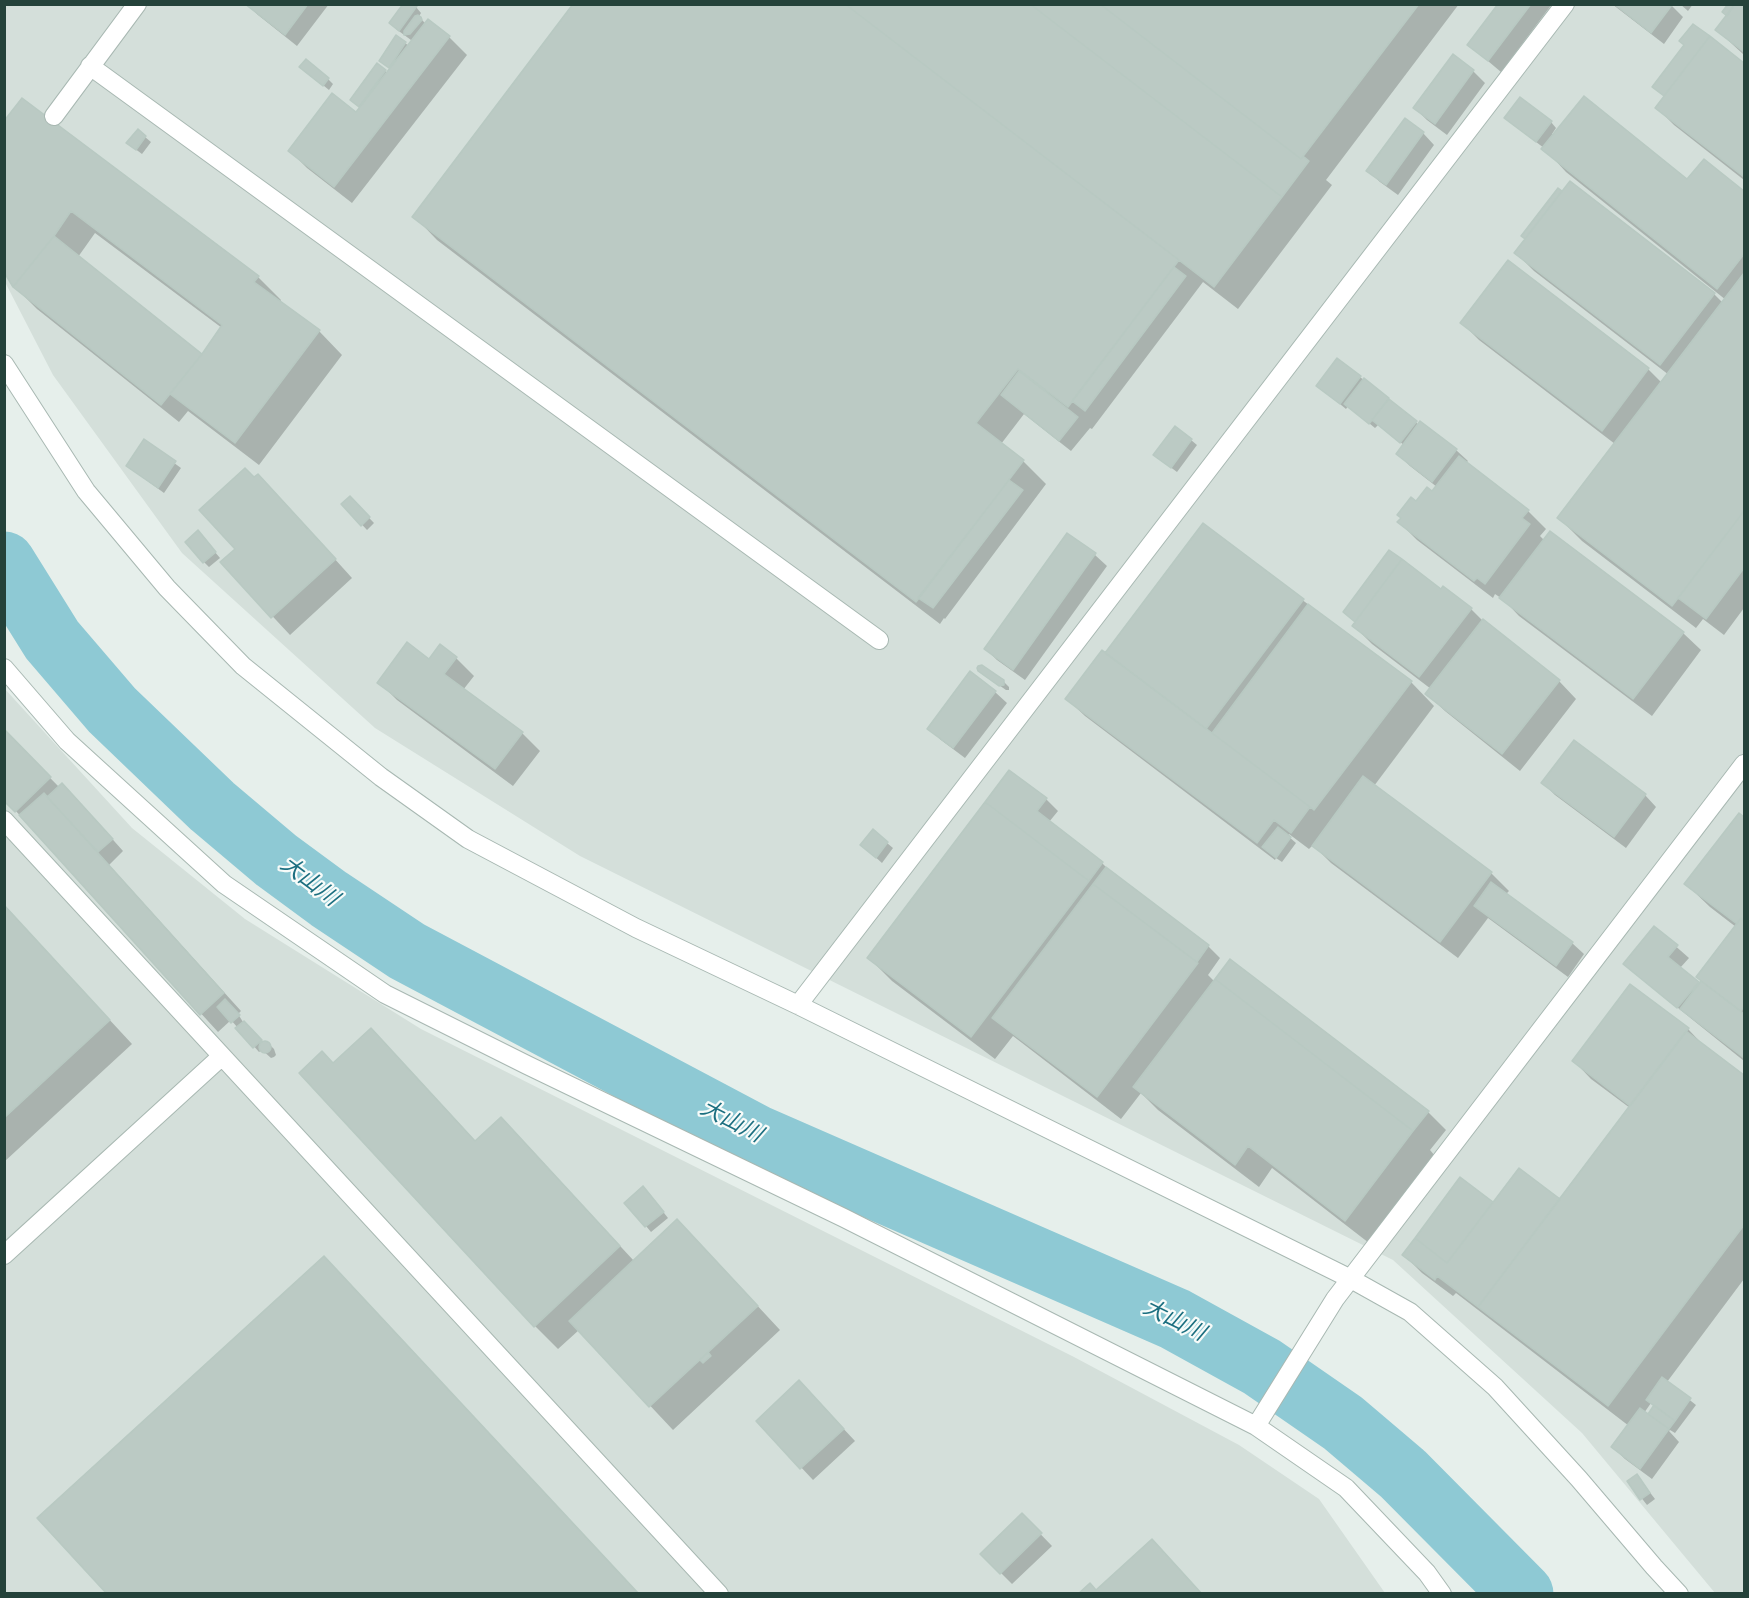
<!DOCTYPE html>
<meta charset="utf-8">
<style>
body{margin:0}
#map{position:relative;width:1749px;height:1598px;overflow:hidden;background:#e6efeb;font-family:"DM Sans",sans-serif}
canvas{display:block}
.frame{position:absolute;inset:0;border:6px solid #24423a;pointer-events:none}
</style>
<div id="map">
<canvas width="1749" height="1598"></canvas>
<div class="frame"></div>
</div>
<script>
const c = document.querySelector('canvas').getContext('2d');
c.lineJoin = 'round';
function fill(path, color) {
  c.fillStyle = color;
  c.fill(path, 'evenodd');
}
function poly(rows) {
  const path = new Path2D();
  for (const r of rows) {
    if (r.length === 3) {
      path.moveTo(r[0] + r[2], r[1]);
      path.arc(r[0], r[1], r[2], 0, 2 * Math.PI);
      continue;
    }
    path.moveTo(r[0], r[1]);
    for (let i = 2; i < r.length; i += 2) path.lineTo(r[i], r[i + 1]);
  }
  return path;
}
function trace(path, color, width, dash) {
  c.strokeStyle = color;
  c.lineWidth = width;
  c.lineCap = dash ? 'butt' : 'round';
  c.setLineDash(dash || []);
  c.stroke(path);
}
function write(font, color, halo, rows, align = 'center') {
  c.font = font + ' "DM Sans","Noto Sans JP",sans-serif';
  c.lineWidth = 4.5;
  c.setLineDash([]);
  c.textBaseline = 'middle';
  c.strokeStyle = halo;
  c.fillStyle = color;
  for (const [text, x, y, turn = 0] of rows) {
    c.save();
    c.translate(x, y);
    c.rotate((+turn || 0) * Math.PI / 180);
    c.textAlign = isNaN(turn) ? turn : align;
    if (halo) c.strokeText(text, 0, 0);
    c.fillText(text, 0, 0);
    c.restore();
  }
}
fill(poly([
 [5,5,1744,5,1744,1593,1715,1593,1582,1433,1393,1260,580,856,375,728,182,553,53,375,5,282],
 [4,688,132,828,245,919,421,1029,1074,1357,1239,1445,1319,1499,1385,1593,5,1593]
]), '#d4dfda');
fill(poly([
 [247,4,329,4,297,46,258,15],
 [575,4,1459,4,1326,180,1332,185,1238,309,1203,282,1092,429,1090,428,1071,451,1024,414,1001,444,1023,461,1046,484,945,619,944,618,940,624,437,240,414,216],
 [1500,4,1552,4,1501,72,1469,45],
 [1612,4,1670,4,1683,17,1664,44],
 [1680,4,1693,4,1688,11],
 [1729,4,1744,4,1744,55,1717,30,1728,16],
 [416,7,421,13,418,18,420,18,426,24,428,21,449,37,467,55,352,203,307,168,290,151,356,114,361,108,357,105,385,71,388,74,391,69,381,61,405,43,409,46,414,40,411,40,396,29],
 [1693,26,1744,65,1744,180,1674,125,1657,108,1665,96,1660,92,1686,46],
 [1453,57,1473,71,1485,83,1447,135,1427,120,1415,108],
 [307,72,328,79,333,84,329,90],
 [1551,122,1556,128,1552,134,1554,135,1688,181,1704,161,1744,193,1744,608,1724,635,1703,619,1696,628,1582,541,1559,518,1615,444,1479,340,1462,323,1508,262,1648,369,1662,383,1669,375,1534,271,1516,253,1558,190,1562,193,1570,183,1714,294,1723,303,1726,300,1566,172,1544,148,1511,123],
 [4,124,258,277,281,300,280,302,319,331,342,355,259,465,188,411,179,422,37,309,14,286],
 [95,233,222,328,203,358,78,257],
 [1423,133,1434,145,1398,195,1380,182,1368,171],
 [145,137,151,142,142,154,134,148],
 [1360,377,1419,425,1456,450,1468,461,1466,463,1528,511,1546,529,1540,536,1545,541,1683,633,1701,650,1652,716,1519,616,1504,600,1495,594,1493,598,1417,540,1399,522,1417,503,1432,494,1437,487,1410,466,1398,454,1404,445,1378,425,1375,428,1348,406,1346,409,1318,386],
 [1191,440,1197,445,1177,472,1161,460],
 [144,441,181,468,164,493,127,466],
 [275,493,352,578,290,635,222,562,237,549],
 [350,498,374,523,367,530,343,504],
 [1203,525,1411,682,1434,706,1374,786,1491,873,1509,891,1506,894,1572,943,1584,954,1568,977,1488,918,1458,958,1331,863,1313,845,1309,849,1289,834,1288,836,1296,843,1282,862,1276,858,1275,860,1085,716,1067,699,1106,655],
 [1068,535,1095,555,1107,566,1025,680,997,660,986,649],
 [203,538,220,558,209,567,204,562],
 [1441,591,1471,609,1484,622,1559,681,1576,699,1520,771,1445,711,1427,694,1431,689,1372,644,1354,626],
 [456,658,474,676,463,690,522,733,540,751,513,786,397,700,379,682,429,661],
 [986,676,1003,681,1009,687,1009,690,1006,690],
 [995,692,1007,703,965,758,941,740,929,728],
 [4,731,59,787,74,796,123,851,109,865,241,1011,238,1014,243,1022,263,1043,268,1043,274,1049,276,1055,274,1057,271,1058,262,1050,259,1052,231,1020,218,1032,4,798],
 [1543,783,1645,795,1656,807,1626,848,1555,795],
 [1046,799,1058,811,1049,822,1102,863,1114,875,1208,946,1220,958,1208,975,1215,982,1230,961,1428,1112,1446,1130,1430,1150,1435,1156,1369,1243,1272,1168,1259,1187,1158,1110,1141,1093,1121,1119,1013,1036,995,1059,892,981,869,958],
 [1739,815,1744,819,1744,1061,1637,975,1655,928,1689,958,1680,968,1700,985,1702,981,1736,927,1710,907,1686,884],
 [887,843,893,848,882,863,862,845],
 [4,906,132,1044,4,1162],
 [1688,1029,1705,1047,1744,1077,1744,1279,1667,1382,1696,1405,1675,1433,1670,1430,1669,1431,1679,1442,1652,1479,1625,1459,1613,1447,1629,1426,1456,1293,1453,1296,1422,1273,1404,1255,1461,1179,1493,1204,1560,1201,1630,1108,1591,1079,1574,1061],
 [1651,1403,1655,1406,1648,1416,1644,1413],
 [394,1053,476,1142,524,1142,634,1261,700,1244,780,1330,673,1430,579,1330,558,1349,535,1326,334,1065],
 [649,1194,668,1218,651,1232,646,1226],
 [811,1394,855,1441,813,1480,758,1421],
 [1629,1482,1642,1482,1655,1499,1647,1505],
 [1022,1515,1052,1546,1012,1584,982,1554],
 [1152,1541,1202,1594,1080,1594,1097,1592]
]), '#0003');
trace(poly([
 [4,563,52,640,112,710,212,806,276,860,329,899,407,951,756,1136,1175,1319,1262,1367,1343,1423,1403,1474,1522,1594]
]), '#8ec9d4', 63);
const building = poly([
 [245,4,308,4,285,35,245,4],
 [403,4,415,4,417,6,399,31,389,23,403,4],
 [573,4,845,4,1179,260,1068,407,1018,369,976,423,1024,460,916,602,412,217,573,4],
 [845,4,1030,4,1282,197,1214,287,845,4],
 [1030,4,1100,4,1301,159,1303,156,1309,161,1282,197,1030,4],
 [1100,4,1419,4,1301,159,1100,4],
 [1498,4,1531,4,1488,61,1467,45,1498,4],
 [1614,4,1672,4,1672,5,1651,33,1614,4],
 [1728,4,1735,4,1727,16,1722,12,1728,4],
 [1735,4,1744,4,1744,52,1715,30,1735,4],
 [418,15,421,17,422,20,410,34,404,35,404,31,415,16,418,15],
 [428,19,450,36,334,187,288,151,332,93,356,112,428,19],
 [1693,24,1710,36,1664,96,1652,87,1684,45,1679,41,1693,24],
 [396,35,406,42,389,68,379,61,396,35],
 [1710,36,1744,63,1744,177,1655,108,1710,36],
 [1453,54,1474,70,1435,124,1413,108,1453,54],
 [306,59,329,78,323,86,299,67,306,59],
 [377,63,386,70,359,107,350,100,377,63],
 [1584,96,1687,179,1704,159,1744,191,1744,254,1717,289,1541,149,1584,96],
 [1520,97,1552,121,1536,142,1504,118,1520,97],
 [22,98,259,276,254,282,320,330,235,443,170,394,202,354,222,325,71,211,54,236,13,287,4,272,4,121,22,98],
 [1405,118,1424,132,1386,185,1366,171,1405,118],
 [138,129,146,136,136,150,126,143,138,129],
 [1570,181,1715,293,1660,365,1514,253,1570,181],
 [1558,188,1562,191,1525,239,1521,236,1558,188],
 [54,236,202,354,161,405,13,287,54,236],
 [1508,260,1649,368,1602,431,1460,323,1508,260],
 [1174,267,1186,276,1085,411,1072,401,1174,267],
 [1744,273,1744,511,1672,606,1557,518,1744,273],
 [1337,358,1361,376,1340,404,1316,386,1337,358],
 [1019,371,1078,417,1059,441,1001,395,1019,371],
 [1364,378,1389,398,1369,424,1344,404,1364,378],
 [1389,399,1417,421,1400,443,1372,420,1389,399],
 [1420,421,1457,449,1432,482,1396,454,1420,421],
 [1175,426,1192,439,1171,468,1153,455,1175,426],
 [144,439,176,461,158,488,126,466,144,439],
 [1459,456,1529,510,1522,518,1530,524,1485,584,1477,578,1474,581,1397,522,1401,518,1397,515,1411,497,1416,501,1427,487,1432,491,1459,456],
 [245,468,254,477,258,474,336,559,271,618,220,562,235,549,199,510,245,468],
 [1009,480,1023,490,933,608,918,598,1009,480],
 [350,496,370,517,361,526,341,504,350,496],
 [1744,511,1744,568,1706,619,1678,598,1744,511],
 [1203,523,1304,599,1206,729,1105,653,1203,523],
 [198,530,216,552,203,563,185,542,198,530],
 [1550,531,1684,632,1633,699,1499,598,1550,531],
 [1067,533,1096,553,1013,670,984,649,1067,533],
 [1389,550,1402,559,1355,622,1343,612,1389,550],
 [1402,559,1441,589,1443,586,1472,608,1419,677,1352,626,1402,559],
 [1308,604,1412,681,1314,810,1212,733,1308,604],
 [1483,619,1560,680,1502,754,1425,694,1483,619],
 [407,642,429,659,440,644,457,657,444,674,523,732,495,769,377,683,407,642],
 [1102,650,1310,807,1291,833,1274,820,1257,843,1065,699,1102,650],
 [982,665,1004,680,1004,685,999,686,978,671,977,668,978,666,982,665],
 [970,671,996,691,953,748,927,729,970,671],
 [4,729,51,777,15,812,4,801,4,729],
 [1574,740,1646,794,1614,837,1541,783,1574,740],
 [1009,770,1047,798,1037,811,1103,862,1089,881,985,802,1009,770],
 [1363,776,1492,872,1440,942,1312,846,1363,776],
 [62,783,113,839,98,852,47,797,62,783],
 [44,793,224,993,200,1015,19,815,44,793],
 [985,802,1089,881,971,1037,867,958,985,802],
 [1739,813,1744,817,1744,921,1741,918,1737,924,1684,884,1739,813],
 [1278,827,1291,837,1276,858,1262,847,1278,827],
 [873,829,888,842,876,858,860,845,873,829],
 [1106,867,1209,945,1197,962,1093,884,1106,867],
 [1491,882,1573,942,1556,966,1474,906,1491,882],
 [1093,884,1198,963,1097,1097,992,1018,1093,884],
 [4,905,110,1020,4,1118,4,905],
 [1741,918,1744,921,1744,1006,1741,1011,1696,977,1741,918],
 [1654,926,1678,945,1668,957,1699,982,1677,1008,1623,964,1654,926],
 [1230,959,1429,1111,1413,1131,1215,979,1230,959],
 [1215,979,1413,1131,1345,1221,1248,1146,1235,1165,1133,1087,1215,979],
 [1701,981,1744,1014,1744,1058,1680,1009,1701,981],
 [1630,984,1689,1028,1630,1106,1572,1061,1630,984],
 [225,999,240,1015,231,1023,217,1007,225,999],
 [244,1021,262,1040,253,1048,235,1028,244,1021],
 [371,1028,475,1141,501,1117,620,1246,534,1327,299,1073,322,1051,333,1063,371,1028],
 [1686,1031,1744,1075,1744,1225,1608,1406,1478,1307,1686,1031],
 [265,1047,6],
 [1519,1168,1560,1199,1478,1307,1437,1276,1435,1280,1402,1255,1415,1238,1447,1263,1519,1168],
 [1460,1177,1493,1202,1447,1263,1415,1238,1460,1177],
 [643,1186,664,1212,645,1227,624,1203,643,1186],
 [677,1219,758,1306,649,1407,569,1321,677,1219],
 [324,1256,639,1594,107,1594,37,1518,324,1256],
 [708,1352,711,1356,703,1363,700,1360,708,1352],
 [1662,1377,1691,1398,1675,1421,1646,1400,1662,1377],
 [799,1380,844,1429,800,1469,756,1421,799,1380],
 [1654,1405,1675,1421,1669,1429,1648,1414,1654,1405],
 [1640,1408,1669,1429,1640,1469,1611,1447,1640,1408],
 [1637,1474,1650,1493,1640,1500,1627,1481,1637,1474],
 [1022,1513,1042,1533,1000,1574,980,1554,1022,1513],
 [1152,1539,1202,1594,1078,1594,1090,1583,1096,1590,1152,1539]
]);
fill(building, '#bbcac4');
trace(building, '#b8c9c2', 1.5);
const minor = poly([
 [90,66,879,640],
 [54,116,137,4],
 [4,364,86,491,167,588,243,666,381,777,468,839,636,928,798,1005,1351,1279,1410,1312,1495,1387,1579,1479,1654,1567,1679,1594],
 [4,668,67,741,224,884,385,994,527,1065,844,1218,1256,1426,1346,1488,1427,1573,1442,1594],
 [4,820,719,1594],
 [798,1005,1565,4],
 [4,1255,222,1056],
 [1256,1426,1335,1299,1744,764]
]);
trace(minor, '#a8b8b2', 20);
trace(minor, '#fff', 18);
write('italic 22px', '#1c6f80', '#f7fbf9', [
 ["大山川",309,882,37],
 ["大山川",731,1122,27],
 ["大山川",1174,1321,26]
]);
</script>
